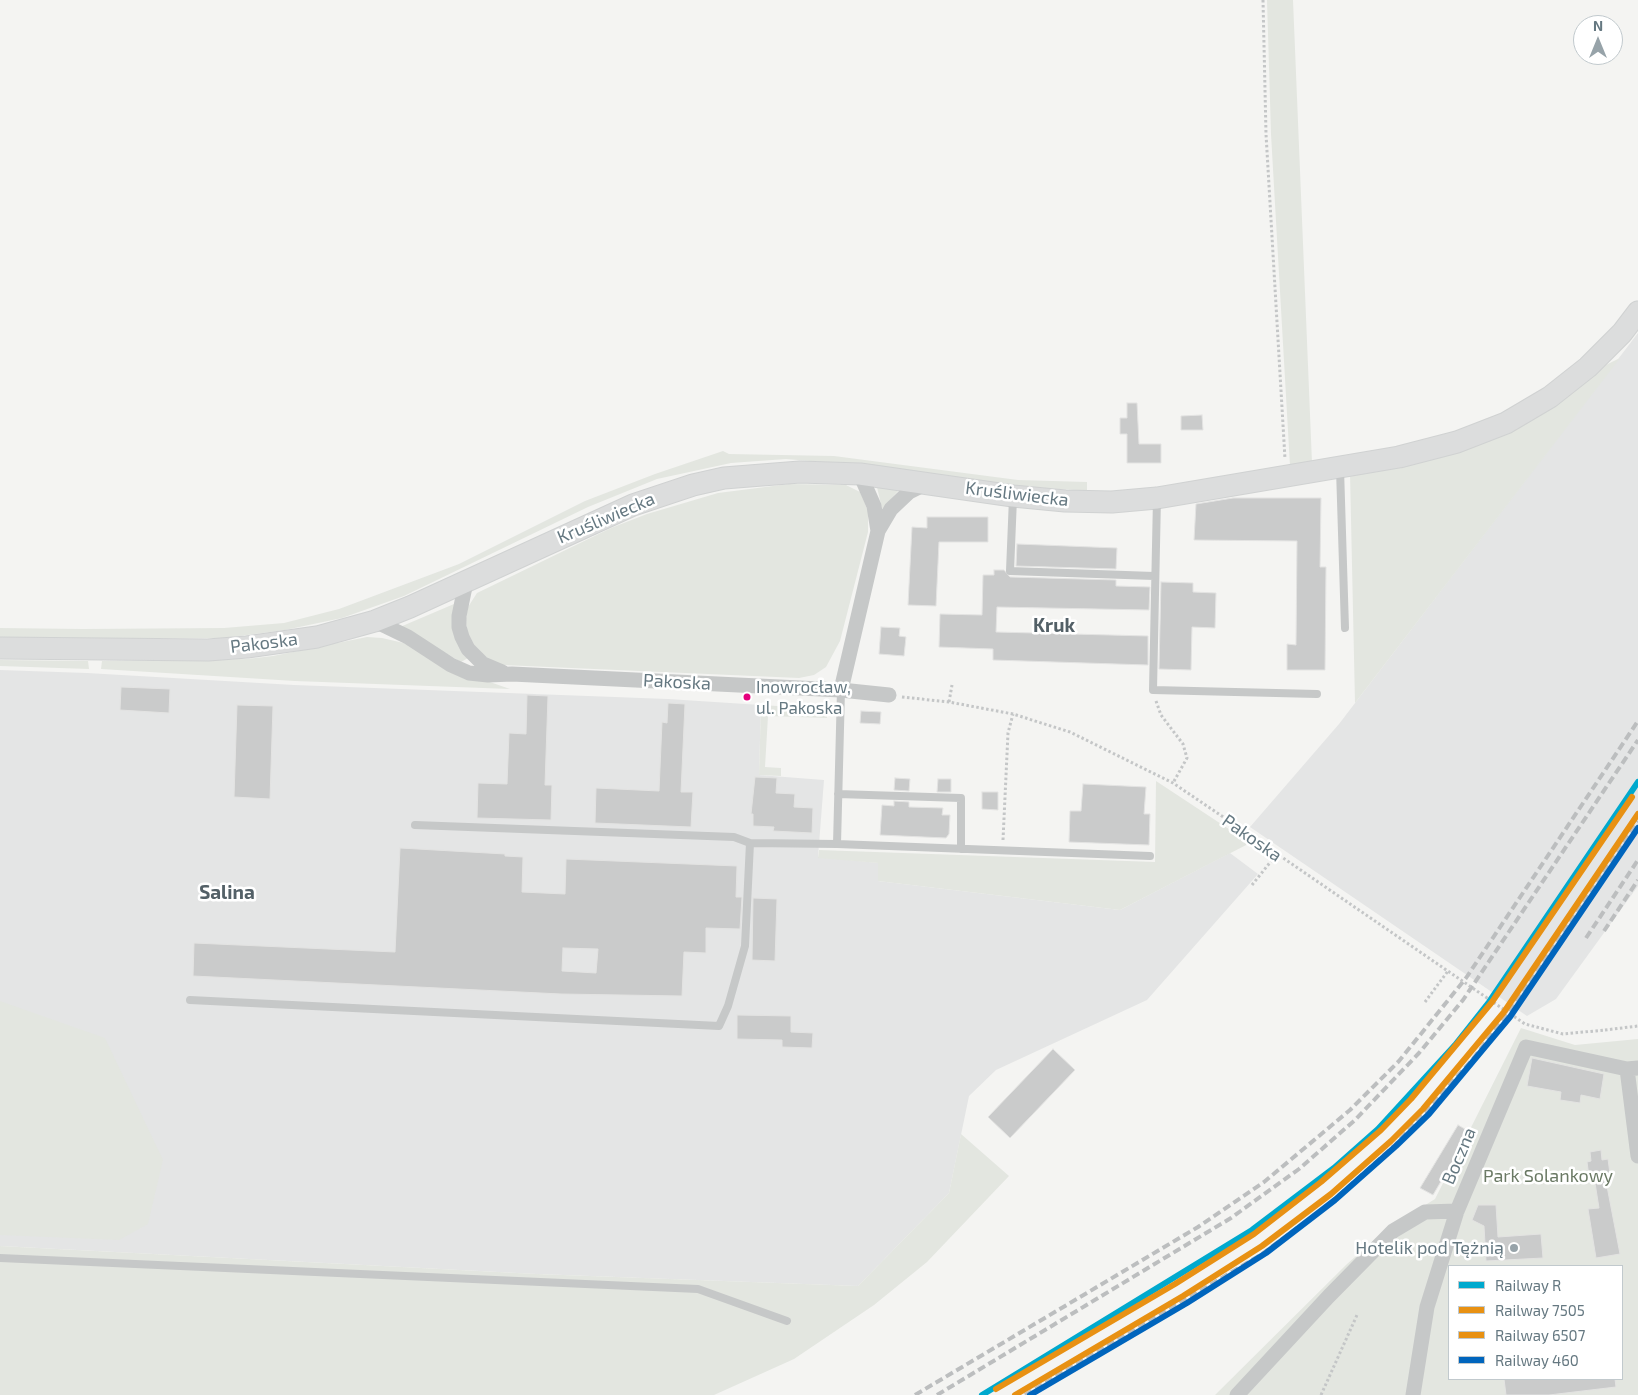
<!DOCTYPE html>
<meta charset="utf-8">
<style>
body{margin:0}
#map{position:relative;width:1638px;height:1395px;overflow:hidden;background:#f4f4f2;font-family:"Exo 2",sans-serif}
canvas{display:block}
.legend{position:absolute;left:1448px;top:1265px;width:175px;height:115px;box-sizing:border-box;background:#fff;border:1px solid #c1c9cd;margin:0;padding:6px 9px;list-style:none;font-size:15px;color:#657881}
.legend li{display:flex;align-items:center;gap:10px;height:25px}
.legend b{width:25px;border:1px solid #c1c9cd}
.north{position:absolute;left:1573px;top:15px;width:50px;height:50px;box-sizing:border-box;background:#fff;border:1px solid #c1c9cd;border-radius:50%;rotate:0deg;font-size:14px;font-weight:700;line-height:20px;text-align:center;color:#657881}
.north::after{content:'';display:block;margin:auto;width:18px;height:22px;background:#97a3a9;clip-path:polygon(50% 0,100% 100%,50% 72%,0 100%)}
</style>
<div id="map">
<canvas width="1638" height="1395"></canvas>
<ul class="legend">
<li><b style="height:6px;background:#00a9ce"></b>Railway R</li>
<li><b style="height:6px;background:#e89113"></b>Railway 7505</li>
<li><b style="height:6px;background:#e89113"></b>Railway 6507</li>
<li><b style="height:6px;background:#0065bd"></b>Railway 460</li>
</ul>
<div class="north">N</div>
</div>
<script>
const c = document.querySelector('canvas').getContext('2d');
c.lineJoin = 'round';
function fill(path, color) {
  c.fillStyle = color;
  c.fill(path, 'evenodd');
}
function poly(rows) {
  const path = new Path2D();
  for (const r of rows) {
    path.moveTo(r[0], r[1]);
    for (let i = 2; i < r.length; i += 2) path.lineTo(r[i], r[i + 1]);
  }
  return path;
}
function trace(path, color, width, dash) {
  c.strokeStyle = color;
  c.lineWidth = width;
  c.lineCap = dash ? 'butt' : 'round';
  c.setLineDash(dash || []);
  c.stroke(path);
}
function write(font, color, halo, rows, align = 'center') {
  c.font = font + ' "Exo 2",sans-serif';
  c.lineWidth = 5;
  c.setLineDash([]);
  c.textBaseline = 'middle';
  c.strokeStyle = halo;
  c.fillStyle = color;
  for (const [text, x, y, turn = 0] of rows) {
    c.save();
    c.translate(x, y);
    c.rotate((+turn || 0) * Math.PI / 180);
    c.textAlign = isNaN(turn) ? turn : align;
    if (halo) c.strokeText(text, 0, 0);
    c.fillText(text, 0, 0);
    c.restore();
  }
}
fill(poly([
 [1638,333,1638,886,1556,999,1527,1016,1250,827,1339,724],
 [0,670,87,673,294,685,668,699,761,705,759,775,824,780,818,857,879,863,878,881,1120,910,1230,853,1258,874,1147,1000,996,1070,969,1096,949,1193,858,1286,536,1274,0,1246]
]), '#e4e5e5');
fill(poly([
 [1267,0,1293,0,1312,463,1290,466,1271,134],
 [1620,358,1355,703,1350,473,1404,464],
 [723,451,729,454,834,456,1018,480,1087,482,1087,491,1017,486,833,463,786,459,731,463,657,479,588,507,404,596,342,618,285,630,225,638,0,638,0,628,83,629,224,628,284,623,339,609,459,564,585,501,655,474],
 [789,484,846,485,860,492,868,511,868,532,840,641,826,667,814,675,799,678,503,665,495,664,476,649,467,631,466,618,468,607,477,593,611,528,647,514,718,493],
 [877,487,899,490,882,509],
 [454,604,468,658,461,662,400,627],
 [367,637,382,638,408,644,487,681,510,689,295,681,101,669,102,661,247,659,273,656],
 [0,660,88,661,89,669,0,666],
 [761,705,826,709,827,718,768,716,765,767,781,768,781,776,759,775],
 [1156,781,1250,843,1120,910,878,881,878,863,818,858,819,850,1155,862],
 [0,1001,105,1038,163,1160,148,1224,119,1240,0,1235],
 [1521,1028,1575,1045,1638,1039,1638,1395,1215,1395,1347,1264,1388,1228,1435,1199],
 [1449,1266,1622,1266,1622,1379,1449,1379],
 [961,1134,1009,1176,927,1262,874,1305,794,1359,714,1395,0,1395,0,1246,536,1274,858,1286,949,1193]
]), '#e3e6e0');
const building = poly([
 [1127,403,1137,403,1139,444,1161,444,1161,463,1127,463,1127,434,1120,434,1120,418,1127,418,1127,403],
 [1202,415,1203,430,1181,430,1181,416,1202,415],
 [1233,498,1321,498,1320,567,1326,567,1325,670,1287,670,1287,644,1296,645,1297,541,1194,540,1196,504,1233,498],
 [927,517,988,517,988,542,939,542,936,606,908,605,912,527,927,528,927,517],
 [1017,544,1117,548,1116,569,1016,566,1017,544],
 [994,570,1004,570,1010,577,1116,580,1116,586,1150,587,1149,610,997,607,996,632,1148,636,1148,665,993,660,993,649,939,647,940,614,982,615,983,575,994,575,994,570],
 [1161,582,1193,583,1193,592,1216,593,1215,628,1192,627,1191,670,1159,669,1161,582],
 [881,627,900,628,899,636,906,637,904,656,879,654,881,627],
 [121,687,170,689,169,713,120,710,121,687],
 [527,695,548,696,545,785,552,785,551,820,477,818,478,783,507,784,509,733,526,734,527,695],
 [668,703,685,704,681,792,693,792,691,827,595,823,596,788,659,791,662,722,667,723,668,703],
 [237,705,273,706,270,799,234,797,237,705],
 [861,711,881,712,880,724,860,723,861,711],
 [755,777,777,778,776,793,795,794,794,807,813,808,812,833,773,831,774,827,753,826,753,814,751,814,755,777],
 [895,778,910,779,909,791,894,790,895,778],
 [938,779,951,779,951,792,937,792,938,779],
 [1083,784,1146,787,1144,814,1150,814,1149,845,1069,842,1070,811,1081,811,1083,784],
 [982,792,998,792,998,810,982,809,982,792],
 [894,801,909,802,909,807,943,808,942,815,950,815,949,834,946,838,880,835,882,805,894,806,894,801],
 [400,848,505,854,505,856,523,857,522,892,565,894,566,859,737,866,736,897,742,897,740,929,706,928,706,953,684,952,682,996,561,994,193,976,194,943,395,952,400,848],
 [563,948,598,949,596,973,562,971,563,948],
 [753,898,777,899,775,961,752,960,753,898],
 [737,1015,791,1016,791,1032,813,1033,812,1048,782,1047,782,1040,737,1039,737,1015],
 [1053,1049,1075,1070,1010,1138,988,1117,1053,1049],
 [1532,1058,1604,1074,1600,1099,1581,1095,1580,1103,1560,1100,1561,1092,1527,1086,1532,1058],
 [1458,1125,1470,1132,1433,1195,1420,1188,1458,1125],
 [1601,1150,1602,1160,1608,1159,1611,1181,1606,1181,1620,1254,1596,1258,1588,1209,1599,1208,1595,1183,1590,1184,1587,1162,1591,1161,1590,1152,1601,1150],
 [1478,1205,1496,1205,1498,1237,1541,1234,1543,1258,1486,1261,1484,1226,1472,1220,1478,1205],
 [1504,1379,1615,1379,1616,1387,1549,1395,1506,1395,1504,1379]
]);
fill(building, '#cacbcb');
trace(building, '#e3e3e2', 1);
const secondary = poly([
 [0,648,208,650,247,647,317,637,375,621,410,607,633,505,693,485,724,478,800,472,860,474,1013,496,1065,501,1112,502,1157,498,1399,457,1457,442,1506,423,1550,397,1588,367,1622,333,1638,312]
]);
trace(secondary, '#d0d2d2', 23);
trace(poly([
 [1263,0,1266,134,1285,459],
 [902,697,949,702,1013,714,1070,732,1173,783,1238,827],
 [1156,701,1161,715,1183,744,1187,758,1173,783],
 [949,702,952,685],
 [1003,840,1008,733,1013,714],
 [1252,885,1276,855],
 [1425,1002,1448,971],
 [1605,1030,1638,1026],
 [1321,1395,1357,1315]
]), '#c4c6c7', 3, [2.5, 2.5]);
trace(poly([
 [1340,469,1345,628],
 [1013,498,1010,571,1154,576],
 [1157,498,1153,690,1317,694],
 [841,690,837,844,1150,856],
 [838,794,961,798,961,849],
 [415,825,734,837,750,843],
 [190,1000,719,1026,728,1006,745,946,750,843,837,844],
 [0,1258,698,1289,787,1321]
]), '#c6c8c8', 8);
trace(poly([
 [860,474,874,506,878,531],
 [466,582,459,616,459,627,462,637,468,649,483,664,502,672],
 [375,621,408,637,451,665,469,673,488,675,512,674,841,690,889,695],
 [841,690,878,531,891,509,909,492,927,483],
 [1627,1069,1638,1156],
 [1237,1395,1329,1296,1393,1231,1425,1212,1457,1211],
 [1413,1395,1427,1307,1457,1211,1526,1047,1627,1069,1638,1068]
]), '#c6c8c8', 15);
trace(secondary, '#dcdddd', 21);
trace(poly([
 [1604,931,1638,880],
 [1586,938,1638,860],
 [915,1395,1198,1227,1264,1182,1350,1110,1399,1061,1466,978,1638,721],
 [937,1395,1231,1218,1299,1169,1355,1120,1419,1053,1463,1000,1638,740],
 [1025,1395,1262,1254,1328,1205,1395,1145,1472,1060,1508,1013,1638,821]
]), '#bcbebf', 4, [8, 4]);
trace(poly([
 [1238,827,1525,1024,1563,1034,1605,1030]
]), '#c4c6c7', 3, [2.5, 2.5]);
trace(poly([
 [982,1395,1252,1230,1334,1168,1378,1129,1455,1045,1489,1002,1638,782]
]), '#00a9ce', 6);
trace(poly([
 [1015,1395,1183,1296,1262,1246,1331,1194,1391,1141,1423,1109,1504,1012,1638,814]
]), '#e89113', 6);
trace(poly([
 [996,1389,1175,1284,1254,1234,1321,1182,1381,1130,1411,1099,1492,1002,1632,797]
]), '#e89113', 6);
trace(poly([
 [1030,1395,1187,1303,1266,1253,1335,1200,1396,1146,1429,1114,1510,1017,1638,828]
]), '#0065bd', 6);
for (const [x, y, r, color] of [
 [747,697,4.5,"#e5007d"],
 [1514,1248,5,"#97a3a9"]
]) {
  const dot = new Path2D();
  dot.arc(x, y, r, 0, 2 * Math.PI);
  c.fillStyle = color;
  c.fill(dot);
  trace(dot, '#fff', 2);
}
write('17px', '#657881', '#fff', [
 ["Inowrocław,",756,687],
 ["ul. Pakoska",756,708]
], 'left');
write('18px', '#657881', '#fff', [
 ["Kruśliwiecka",1017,494,7],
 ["Kruśliwiecka",606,518,-23],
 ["Pakoska",264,643,-7],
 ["Pakoska",677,682,3],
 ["Pakoska",1252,838,35],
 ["Boczna",1459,1156,-67]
]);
write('18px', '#6a7964', '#fff', [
 ["Park Solankowy",1548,1176]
]);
write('18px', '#657881', '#fff', [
 ["Hotelik pod Tężnią",1504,1248]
], 'right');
write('bold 19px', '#536067', '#fff', [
 ["Kruk",1054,626],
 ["Salina",227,893]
]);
</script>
